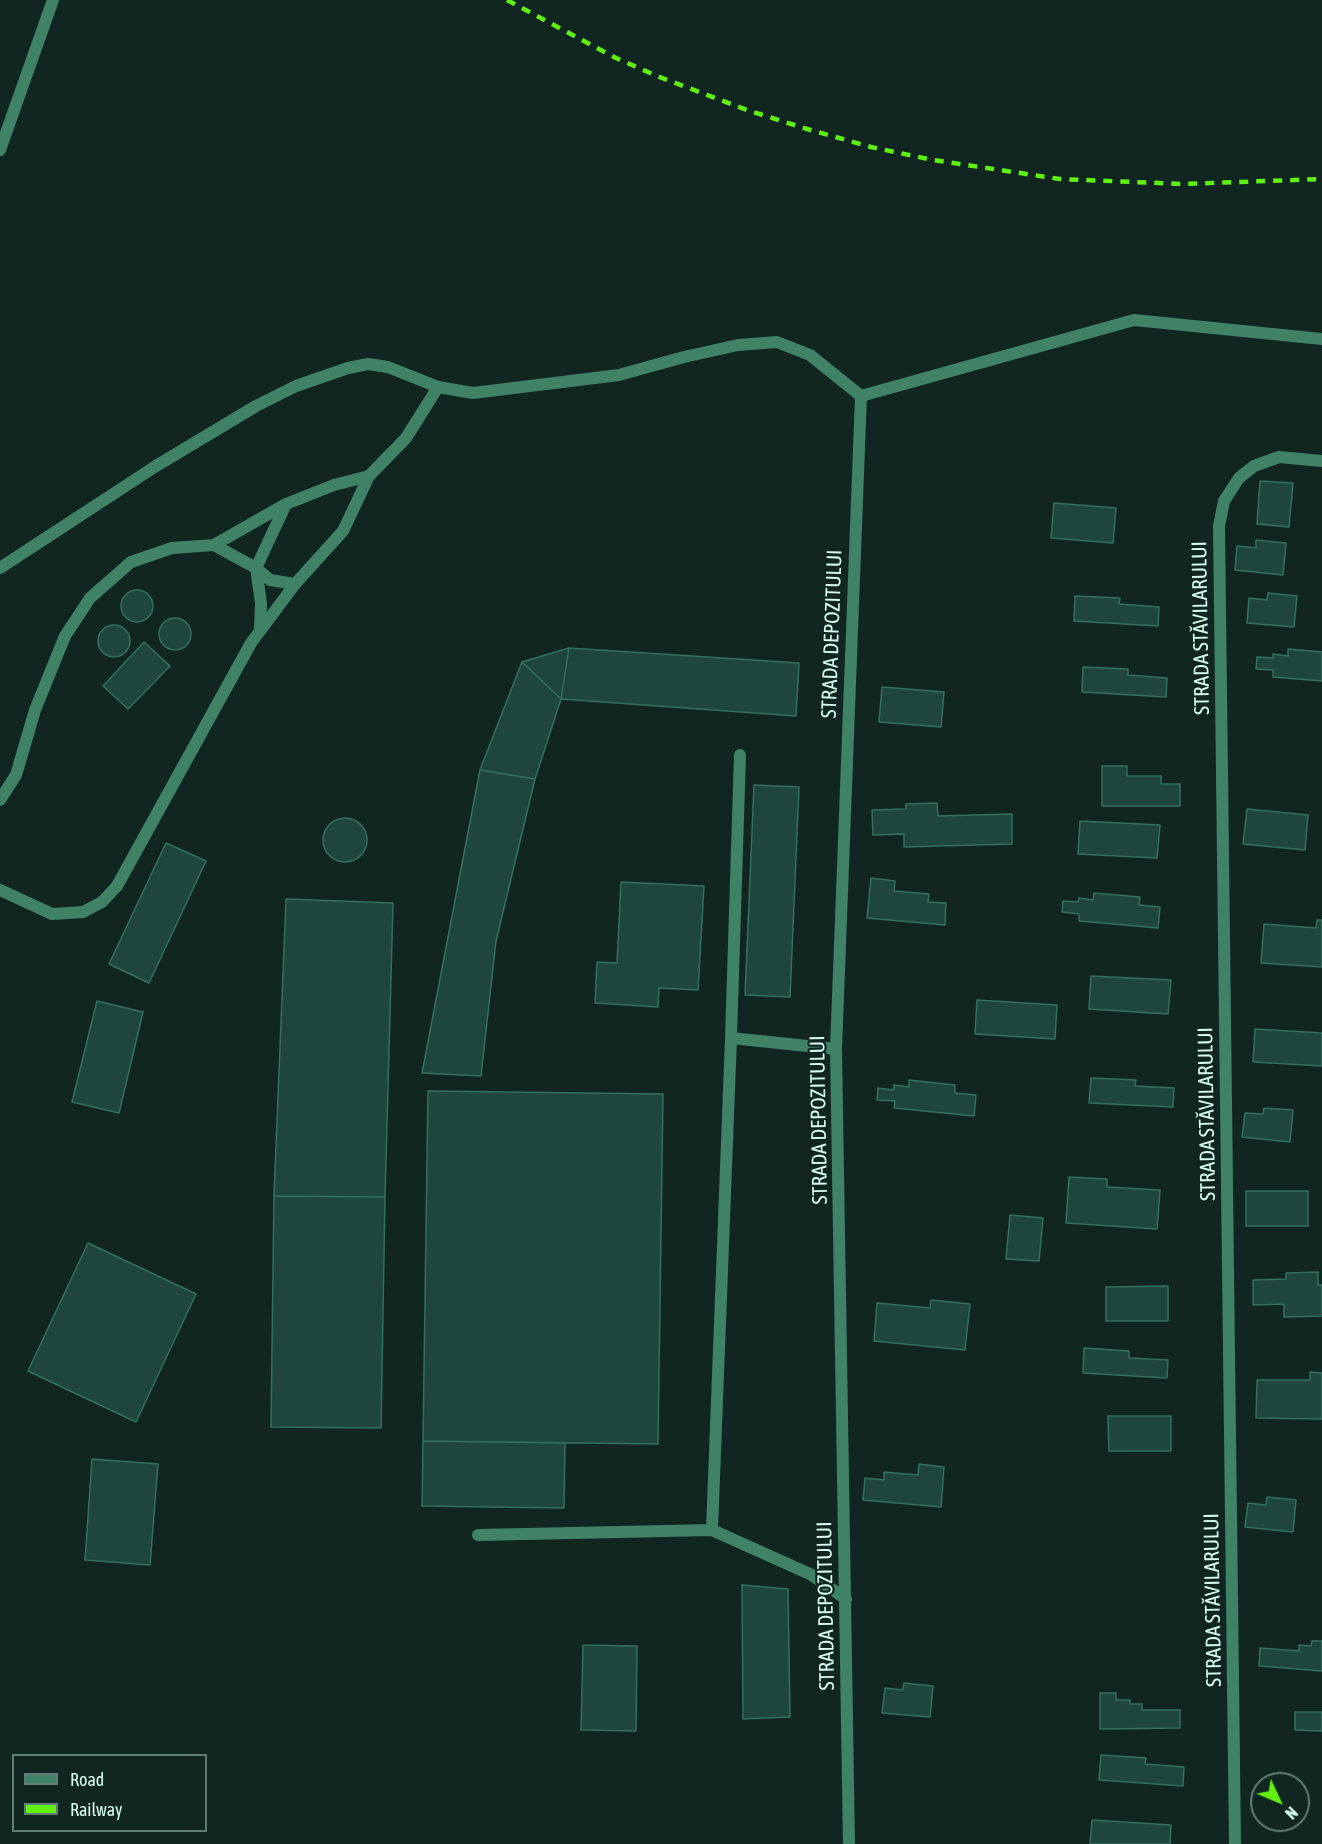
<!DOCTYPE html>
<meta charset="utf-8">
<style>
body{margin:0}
#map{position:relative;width:1322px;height:1844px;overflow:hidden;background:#112620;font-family:"Asap Condensed",sans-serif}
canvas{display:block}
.legend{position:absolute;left:12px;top:1754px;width:195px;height:78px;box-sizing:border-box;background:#112620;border:2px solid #617c73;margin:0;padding:8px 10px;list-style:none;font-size:18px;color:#d8fdf0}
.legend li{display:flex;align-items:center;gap:12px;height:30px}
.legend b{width:30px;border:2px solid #617c73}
.north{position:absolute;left:1250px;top:1772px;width:60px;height:60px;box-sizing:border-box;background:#112620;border:2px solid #617c73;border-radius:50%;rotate:134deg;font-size:16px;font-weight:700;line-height:24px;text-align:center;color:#d8fdf0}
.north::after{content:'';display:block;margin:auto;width:21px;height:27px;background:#60f110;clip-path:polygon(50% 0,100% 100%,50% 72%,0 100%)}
</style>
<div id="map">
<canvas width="1322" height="1844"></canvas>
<ul class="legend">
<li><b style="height:8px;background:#3f8266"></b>Road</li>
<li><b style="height:8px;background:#60f110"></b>Railway</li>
</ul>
<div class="north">N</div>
</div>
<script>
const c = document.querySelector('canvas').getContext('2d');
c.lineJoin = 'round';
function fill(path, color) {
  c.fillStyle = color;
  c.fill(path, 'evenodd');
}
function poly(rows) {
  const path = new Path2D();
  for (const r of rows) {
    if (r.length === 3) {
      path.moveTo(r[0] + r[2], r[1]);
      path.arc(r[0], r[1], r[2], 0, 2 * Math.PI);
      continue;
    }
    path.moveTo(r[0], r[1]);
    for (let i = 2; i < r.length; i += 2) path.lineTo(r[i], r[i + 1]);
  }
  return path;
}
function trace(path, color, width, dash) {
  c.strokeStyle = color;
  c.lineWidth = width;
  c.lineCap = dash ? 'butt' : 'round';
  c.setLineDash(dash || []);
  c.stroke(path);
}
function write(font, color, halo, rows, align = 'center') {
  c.font = font + ' "Asap Condensed",sans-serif';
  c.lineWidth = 4.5;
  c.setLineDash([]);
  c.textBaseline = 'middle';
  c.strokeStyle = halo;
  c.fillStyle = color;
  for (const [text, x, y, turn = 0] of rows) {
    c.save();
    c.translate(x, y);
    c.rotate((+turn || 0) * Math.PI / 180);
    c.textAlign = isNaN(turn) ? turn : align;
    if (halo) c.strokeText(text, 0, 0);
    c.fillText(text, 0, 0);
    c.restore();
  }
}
const building = poly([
 [1260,481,1293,483,1289,527,1257,524,1260,481],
 [1054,503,1116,508,1113,543,1051,538,1054,503],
 [1256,540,1286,543,1283,575,1235,570,1237,546,1256,548,1256,540],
 [137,606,16],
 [1268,593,1297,596,1294,627,1247,623,1249,598,1267,600,1268,593],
 [1075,596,1120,598,1119,604,1159,607,1158,626,1074,621,1075,596],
 [175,634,16],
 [114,641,16],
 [144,642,170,666,128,709,103,686,144,642],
 [569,648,799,663,796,716,561,699,569,648],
 [569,648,561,699,522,662,569,648],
 [1288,649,1322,652,1322,681,1273,677,1273,670,1256,669,1257,657,1273,658,1273,654,1288,656,1288,649],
 [522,662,561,699,535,779,480,770,522,662],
 [1083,667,1128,669,1128,675,1167,678,1166,697,1082,692,1083,667],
 [882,687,944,692,941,727,879,722,882,687],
 [1102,766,1127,766,1127,776,1161,776,1161,784,1180,784,1180,806,1102,806,1102,766],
 [480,770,535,779,496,941,481,1076,422,1073,480,770],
 [754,785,799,787,790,997,745,995,754,785],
 [937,803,938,816,1012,814,1012,844,904,847,904,834,873,835,872,810,906,809,906,804,937,803],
 [1247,809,1308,815,1305,850,1243,844,1247,809],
 [345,840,22],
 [1080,821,1160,825,1157,858,1078,854,1080,821],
 [166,843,206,861,149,983,109,964,166,843],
 [871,878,895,881,894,891,929,894,928,902,946,903,945,925,867,918,871,878],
 [621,882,704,886,698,990,659,988,658,1007,595,1003,597,962,617,963,621,882],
 [1094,893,1140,897,1139,905,1160,907,1158,928,1079,921,1079,914,1062,912,1063,901,1078,902,1079,898,1093,900,1094,893],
 [286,899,393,903,385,1197,274,1196,286,899],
 [1317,920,1322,920,1322,967,1261,963,1264,924,1316,928,1317,920],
 [1091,976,1171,980,1168,1014,1089,1009,1091,976],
 [977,1000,1057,1005,1055,1039,975,1034,977,1000],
 [97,1001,143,1012,119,1113,72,1102,97,1001],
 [1255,1029,1322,1033,1322,1066,1253,1062,1255,1029],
 [1091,1078,1136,1080,1135,1086,1174,1088,1173,1107,1089,1103,1091,1078],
 [909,1080,955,1085,955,1093,976,1095,974,1116,894,1108,895,1101,877,1100,878,1088,894,1090,894,1085,909,1087,909,1080],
 [428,1091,663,1094,658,1444,423,1441,428,1091],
 [1264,1108,1293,1110,1290,1142,1242,1137,1245,1113,1263,1114,1264,1108],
 [1069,1177,1107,1179,1107,1187,1160,1190,1157,1229,1066,1223,1069,1177],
 [1246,1191,1308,1191,1308,1226,1246,1226,1246,1191],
 [274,1196,385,1197,381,1428,271,1427,274,1196],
 [1010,1215,1043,1218,1039,1261,1006,1259,1010,1215],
 [88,1243,196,1294,136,1422,28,1371,88,1243],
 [1318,1272,1318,1285,1322,1285,1322,1316,1284,1317,1284,1304,1253,1305,1253,1280,1286,1279,1286,1273,1318,1272],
 [1168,1286,1168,1321,1106,1321,1106,1287,1168,1286],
 [931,1300,970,1304,965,1350,874,1341,877,1303,930,1308,931,1300],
 [1084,1348,1129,1351,1129,1358,1168,1360,1167,1378,1083,1373,1084,1348],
 [1310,1372,1322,1373,1322,1419,1256,1418,1257,1380,1310,1380,1310,1372],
 [1108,1416,1171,1416,1171,1451,1109,1451,1108,1416],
 [423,1441,565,1443,564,1508,422,1506,423,1441],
 [92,1459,158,1464,150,1565,85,1560,92,1459],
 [919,1464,944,1467,941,1507,863,1500,865,1478,884,1480,884,1472,918,1475,919,1464],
 [1267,1497,1296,1500,1293,1532,1245,1527,1248,1503,1266,1505,1267,1497],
 [742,1585,788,1589,790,1717,743,1719,742,1585],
 [1312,1641,1322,1641,1322,1671,1259,1666,1260,1648,1299,1651,1299,1645,1311,1646,1312,1641],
 [583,1645,637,1646,636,1731,581,1730,583,1645],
 [904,1683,933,1686,930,1717,882,1713,885,1688,903,1690,904,1683],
 [1100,1693,1116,1693,1116,1700,1130,1700,1130,1704,1142,1704,1142,1710,1180,1710,1180,1728,1100,1729,1100,1693],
 [1295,1712,1322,1712,1322,1731,1295,1730,1295,1712],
 [1101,1755,1146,1758,1145,1764,1184,1767,1183,1786,1099,1780,1101,1755],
 [1092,1820,1171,1825,1170,1844,1090,1844,1092,1820]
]);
fill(building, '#1e463c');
trace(building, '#327060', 1.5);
trace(poly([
 [0,150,53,0],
 [861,396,1134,320,1322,339],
 [214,545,286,504],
 [260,630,261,603,256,568,286,504,334,485,369,476],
 [740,755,731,1038,836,1049],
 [0,800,16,775,35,710,65,636,90,598,131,562,172,548,214,545,256,568,270,580,295,584],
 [0,890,52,914,83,912,102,902,117,886,251,643,295,584,343,531,369,476,406,438,438,387],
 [712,1530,812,1575,846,1599],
 [478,1535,712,1530,731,1038]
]), '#3f8266', 12);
trace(poly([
 [0,568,156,466,256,406,296,386,348,368,368,364,388,367,438,387,473,393,619,375,684,357,738,345,777,342,810,355,861,396,836,1049,849,1844],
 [1235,1844,1219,526,1224,501,1239,478,1254,466,1279,457,1322,461]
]), '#3f8266', 12);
trace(poly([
 [507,0,616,58,657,76,747,110,807,129,871,147,933,160,1060,179,1183,184,1322,179]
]), '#60f110', 4.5, [9, 8]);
write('21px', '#d8fdf0', '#112620', [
 ["STRADA STĂVILARULUI",1201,628,-91],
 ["STRADA DEPOZITULUI",832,634,-88],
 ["STRADA STĂVILARULUI",1207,1114,-91],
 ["STRADA DEPOZITULUI",819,1120,-91],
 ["STRADA STĂVILARULUI",1213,1600,-91],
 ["STRADA DEPOZITULUI",826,1606,-91]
]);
</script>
